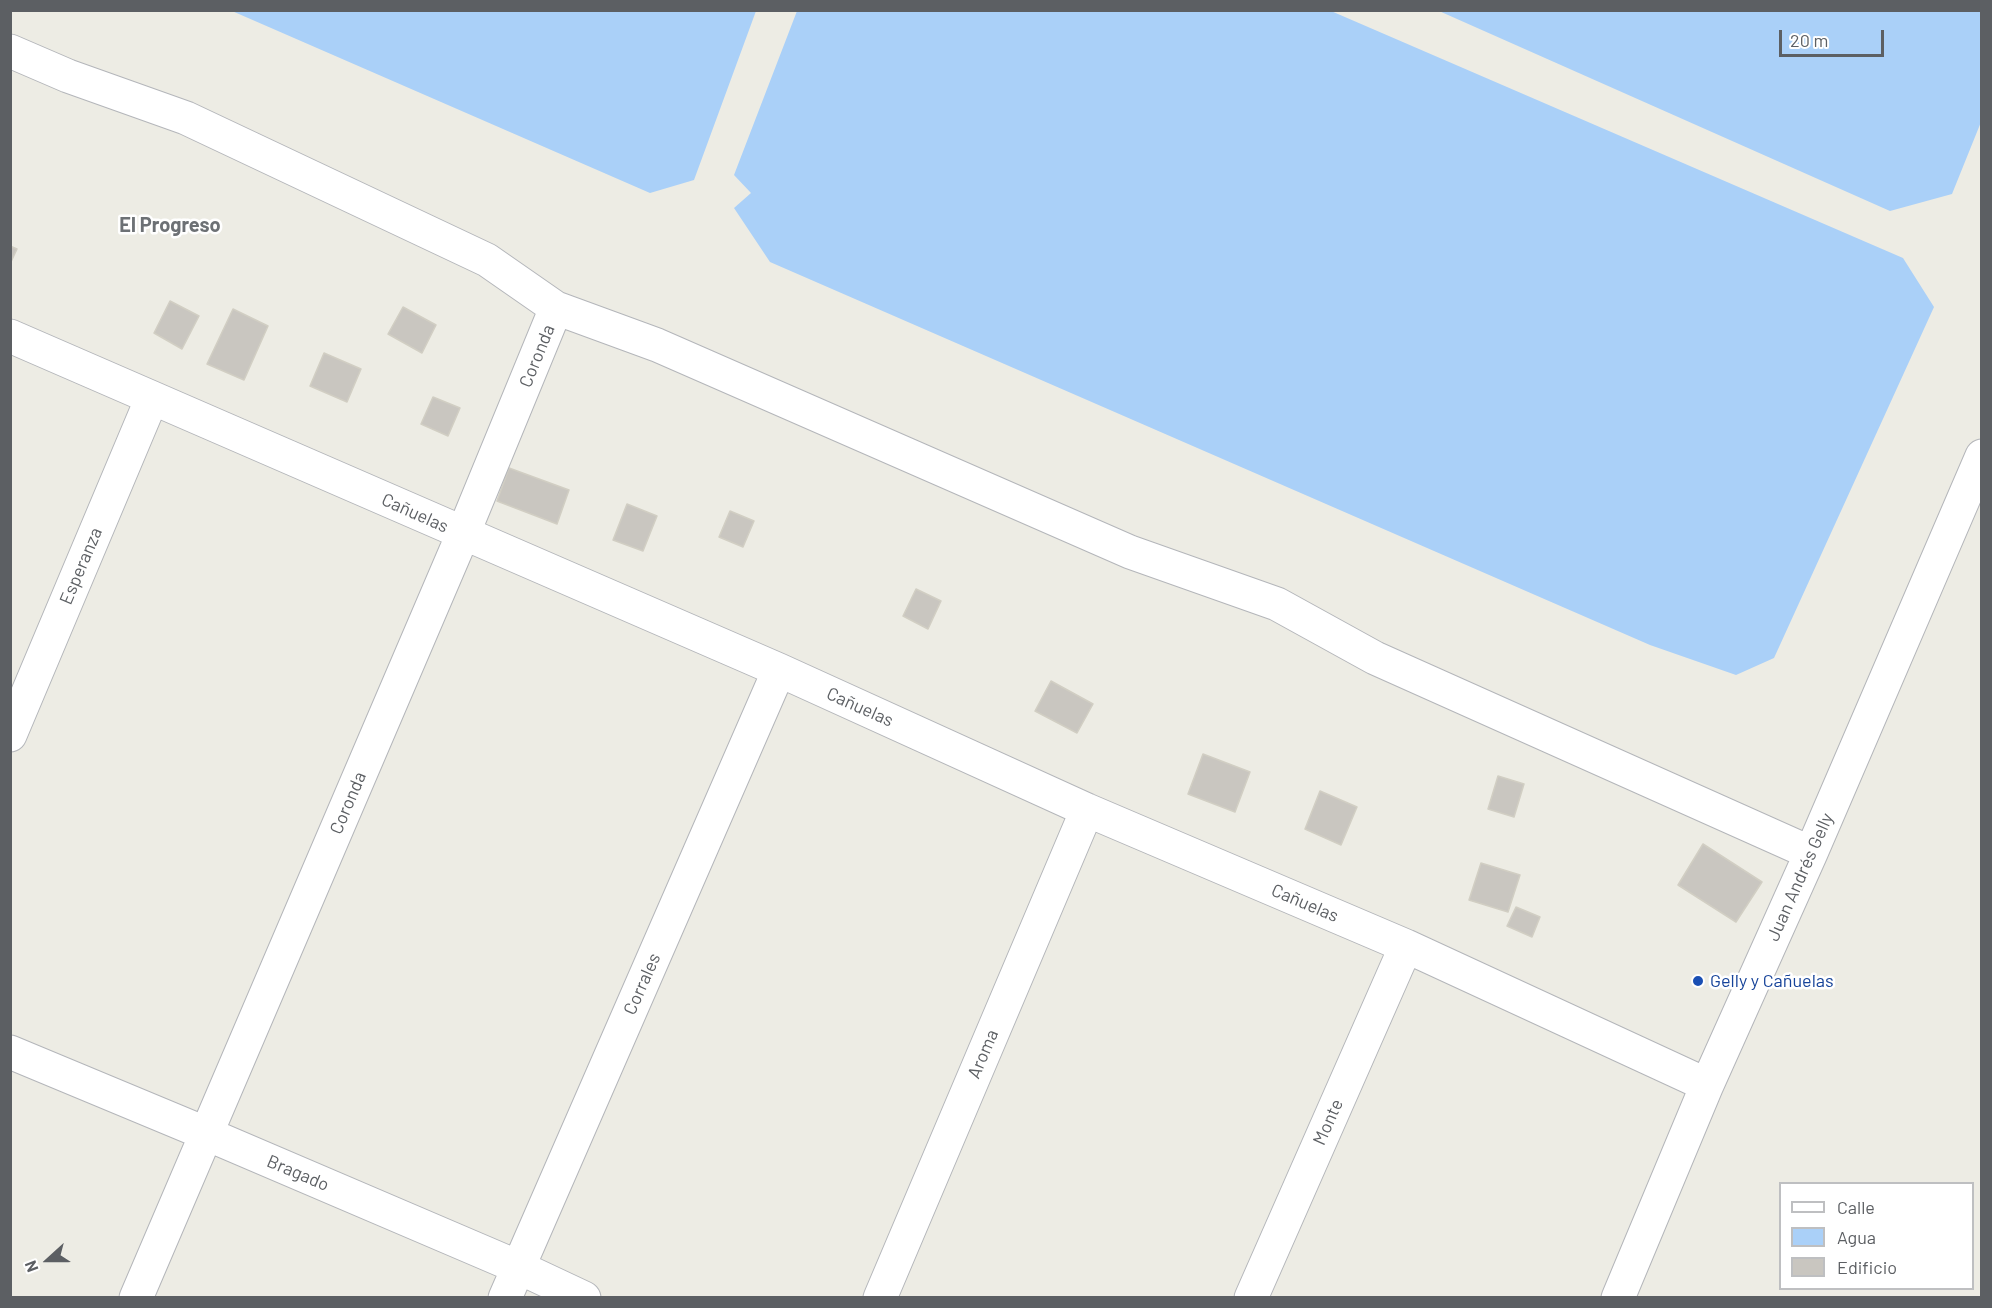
<!DOCTYPE html>
<meta charset="utf-8">
<style>
body{margin:0}
#map{position:relative;width:1992px;height:1308px;overflow:hidden;background:#edece4;font-family:Barlow,sans-serif}
canvas{display:block}
.frame{position:absolute;inset:0;border:12px solid #5c5f63;pointer-events:none}
.legend{position:absolute;left:1779px;top:1182px;width:195px;height:108px;box-sizing:border-box;background:#fff;border:2px solid #bebfc1;margin:0;padding:8px 10px;list-style:none;font-size:18px;color:#5c5f63}
.legend li{display:flex;align-items:center;gap:12px;height:30px}
.legend b{width:30px;border:2px solid #bebfc1}
.north{position:absolute;left:18px;top:1230px;width:60px;height:60px;-webkit-text-stroke:4px #fff;paint-order:stroke;rotate:249deg;font-size:16px;font-weight:700;line-height:24px;text-align:center;color:#5c5f63}
.north::after{content:'';display:block;margin:auto;width:21px;height:27px;background:#5c5f63;clip-path:polygon(50% 0,100% 100%,50% 72%,0 100%)}
.scale{position:absolute;left:1779px;top:30px;width:105px;height:27px;box-sizing:border-box;border:3px solid #5c5f63;border-top:0;padding-left:8px;font-size:18px;line-height:21px;white-space:nowrap;color:#5c5f63;-webkit-text-stroke:4px #fff;paint-order:stroke}
</style>
<div id="map">
<canvas width="1992" height="1308"></canvas>
<div class="frame"></div>
<ul class="legend">
<li><b style="height:8px;background:#fff"></b>Calle</li>
<li><b style="height:16px;background:#aad0f8"></b>Agua</li>
<li><b style="height:16px;background:#c9c6c0"></b>Edificio</li>
</ul>
<div class="north">N</div>
<div class="scale">20 m</div>
</div>
<script>
const c = document.querySelector('canvas').getContext('2d');
c.lineJoin = 'round';
function fill(path, color) {
  c.fillStyle = color;
  c.fill(path, 'evenodd');
}
function poly(rows) {
  const path = new Path2D();
  for (const r of rows) {
    path.moveTo(r[0], r[1]);
    for (let i = 2; i < r.length; i += 2) path.lineTo(r[i], r[i + 1]);
  }
  return path;
}
function trace(path, color, width, dash) {
  c.strokeStyle = color;
  c.lineWidth = width;
  c.lineCap = dash ? 'butt' : 'round';
  c.setLineDash(dash || []);
  c.stroke(path);
}
function write(font, color, halo, rows, align = 'center') {
  c.font = font + ' Barlow,sans-serif';
  c.lineWidth = 5;
  c.setLineDash([]);
  c.textBaseline = 'middle';
  c.strokeStyle = halo;
  c.fillStyle = color;
  for (const [text, x, y, turn = 0] of rows) {
    c.save();
    c.translate(x, y);
    c.rotate((+turn || 0) * Math.PI / 180);
    c.textAlign = isNaN(turn) ? turn : align;
    if (halo) c.strokeText(text, 0, 0);
    c.fillText(text, 0, 0);
    c.restore();
  }
}
fill(poly([
 [232,11,756,11,694,180,650,193],
 [797,11,1331,11,1903,258,1934,307,1774,658,1736,675,1650,645,770,262,734,208,751,193,734,175],
 [1439,11,1981,11,1981,122,1952,194,1890,211]
]), '#aad0f8');
const building = poly([
 [10,246,17,249,10,264,10,246],
 [170,301,199,316,182,349,154,333,170,301],
 [403,307,436,325,422,353,388,334,403,307],
 [233,309,268,326,244,380,207,364,233,309],
 [324,353,361,369,347,402,310,386,324,353],
 [433,397,460,408,448,436,421,424,433,397],
 [509,468,569,490,557,524,497,501,509,468],
 [627,504,657,516,643,551,613,540,627,504],
 [730,511,754,521,743,547,719,537,730,511],
 [916,589,941,601,928,629,903,616,916,589],
 [1051,681,1093,704,1077,733,1035,711,1051,681],
 [1203,754,1250,772,1235,812,1188,794,1203,754],
 [1498,776,1524,784,1514,817,1488,809,1498,776],
 [1320,791,1357,807,1341,845,1305,829,1320,791],
 [1703,844,1762,882,1736,922,1678,885,1703,844],
 [1481,863,1520,875,1508,912,1469,900,1481,863],
 [1516,907,1540,917,1532,937,1507,926,1516,907]
]);
fill(building, '#c9c6c0');
trace(building, '#d1cec3', 1.5);
const minor = poly([
 [10,51,68,76,186,118,487,260,556,308,657,345,1130,552,1277,604,1375,658,1811,853],
 [10,336,779,670,1087,810,1406,946,1707,1085],
 [10,735,152,398],
 [10,1052,207,1134,518,1267,584,1298],
 [136,1298,463,534,556,308],
 [505,1298,779,670],
 [880,1298,1087,810],
 [1251,1298,1406,946],
 [1618,1298,1707,1085,1811,853,1982,456]
]);
trace(minor, '#b4b6ba', 35);
trace(minor, '#fff', 33);
for (const [x, y, r, color] of [
 [1698,981,6,"#1a4fb4"]
]) {
  const dot = new Path2D();
  dot.arc(x, y, r, 0, 2 * Math.PI);
  c.fillStyle = color;
  c.fill(dot);
  trace(dot, '#fff', 2);
}
write('18px', '#5c5f63', '#fff', [
 ["Coronda",537,356,-68],
 ["Cañuelas",415,513,24],
 ["Esperanza",81,566,-67],
 ["Cañuelas",860,707,24],
 ["Coronda",348,803,-67],
 ["Juan Andrés Gelly",1800,877,-66],
 ["Cañuelas",1305,903,23],
 ["Corrales",642,984,-66],
 ["Aroma",983,1054,-67],
 ["Monte",1328,1122,-66],
 ["Bragado",298,1173,23]
]);
write('18px', '#164399', '#fff', [
 ["Gelly y Cañuelas",1710,981]
], 'left');
write('bold 20px', '#6d7175', '#fff', [
 ["El Progreso",170,225]
]);
</script>
